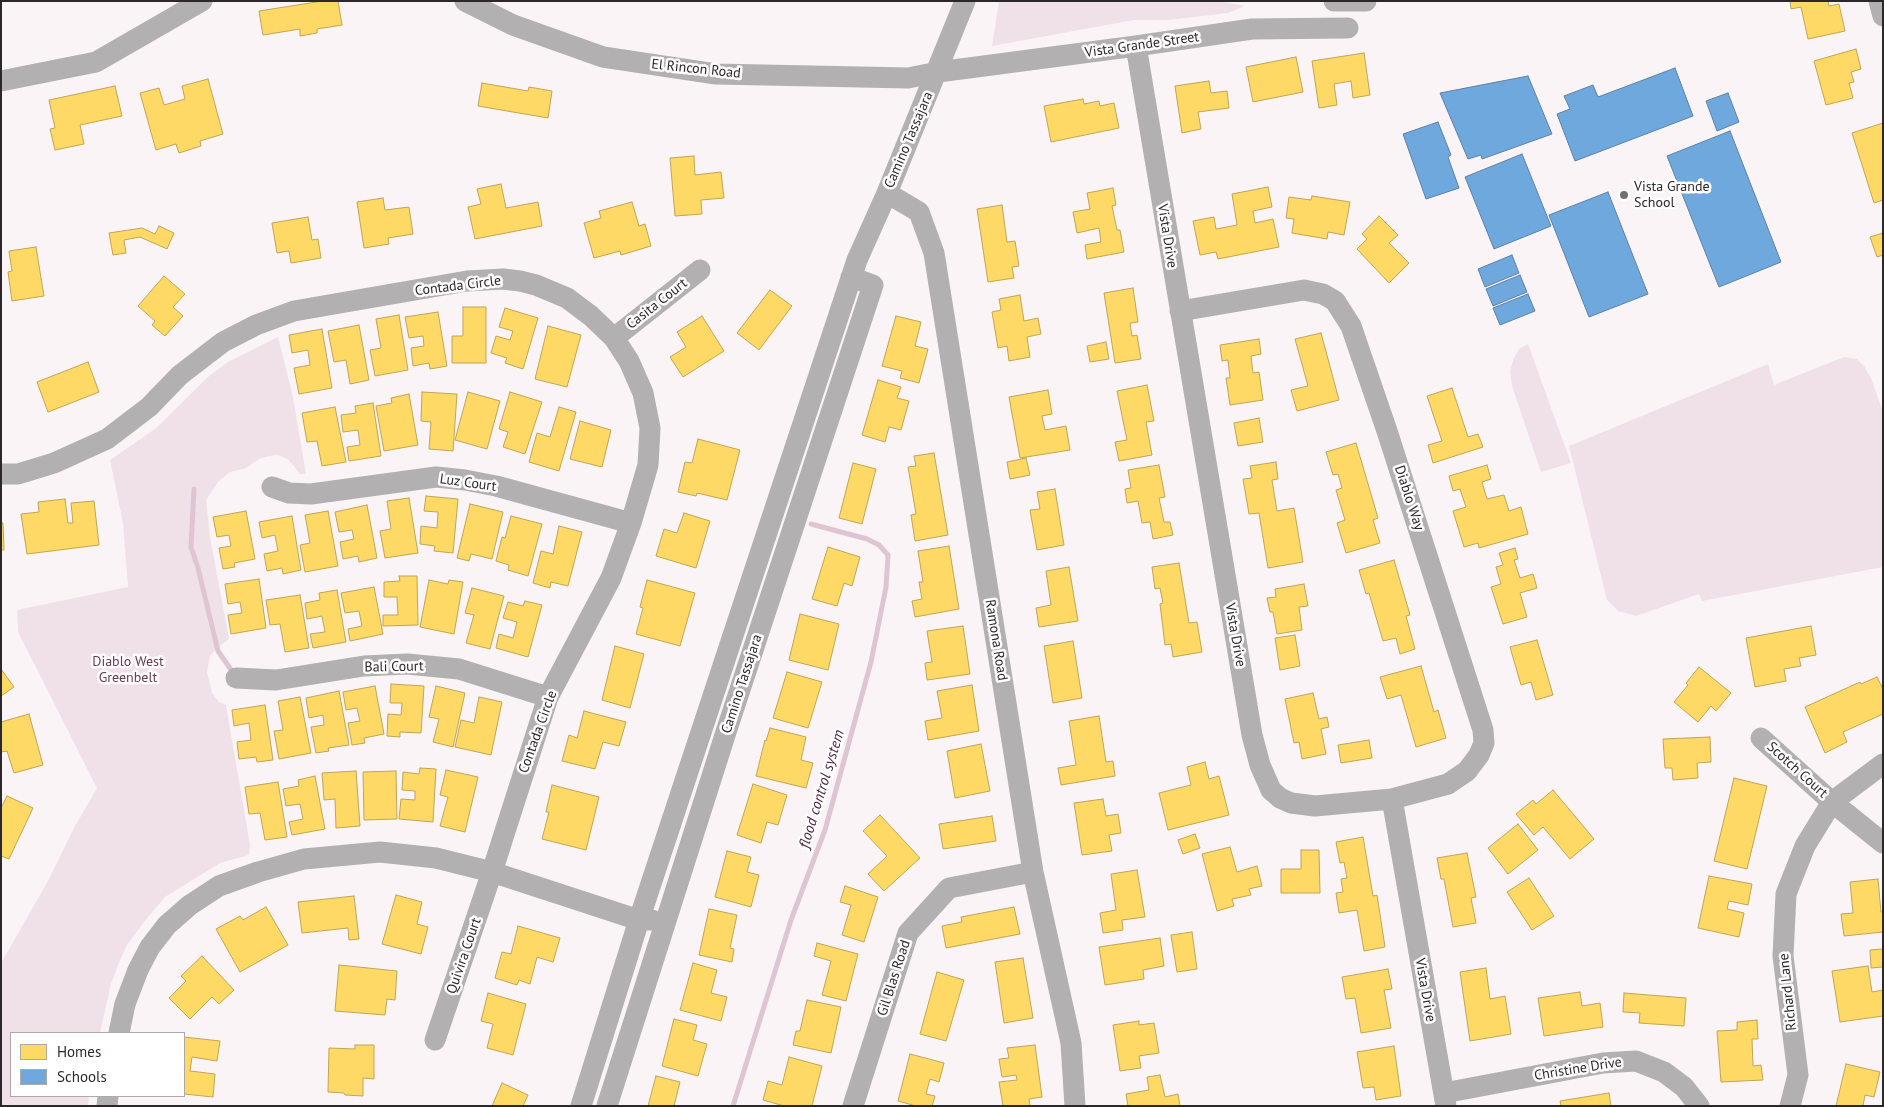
<!DOCTYPE html>
<style>
body{margin:0}
#map{position:relative;width:1884px;height:1107px;overflow:hidden;background:#faf4f7;font-family:"PT Sans",sans-serif}
canvas{display:block}
.frame{position:absolute;inset:0;border:2px solid #2c272a;pointer-events:none}
.legend{position:absolute;left:10px;top:1032px;width:175px;height:65px;box-sizing:border-box;background:#fff;border:1px solid #aba9aa;margin:0;padding:6px 9px;list-style:none;font-size:15px;color:#2c272a}
.legend li{display:flex;align-items:center;gap:10px;height:25px}
.legend b{width:25px;border:1px solid #aba9aa}
</style>
<div id="map">
<canvas width="1884" height="1107"></canvas>
<div class="frame"></div>
<ul class="legend">
<li><b style="height:14px;background:#ffd966"></b>Homes</li>
<li><b style="height:14px;background:#6fa8dc"></b>Schools</li>
</ul>
</div>
<script>
const c = document.querySelector('canvas').getContext('2d');
c.lineJoin = 'round';
function fill(path, color) {
  c.fillStyle = color;
  c.fill(path, 'evenodd');
}
function poly(rows) {
  const path = new Path2D();
  for (const r of rows) {
    path.moveTo(r[0], r[1]);
    for (let i = 2; i < r.length; i += 2) path.lineTo(r[i], r[i + 1]);
  }
  return path;
}
function trace(path, color, width, dash) {
  c.strokeStyle = color;
  c.lineWidth = width;
  c.lineCap = dash ? 'butt' : 'round';
  c.setLineDash(dash || []);
  c.stroke(path);
}
function write(font, color, halo, rows, align = 'center') {
  c.font = font + ' "PT Sans",sans-serif';
  c.lineWidth = 5;
  c.setLineDash([]);
  c.textBaseline = 'middle';
  c.strokeStyle = halo;
  c.fillStyle = color;
  for (const [text, x, y, turn = 0] of rows) {
    c.save();
    c.translate(x, y);
    c.rotate((+turn || 0) * Math.PI / 180);
    c.textAlign = isNaN(turn) ? turn : align;
    if (halo) c.strokeText(text, 0, 0);
    c.fillText(text, 0, 0);
    c.restore();
  }
}
fill(poly([
 [999,1,1218,1,1245,6,1228,13,1169,20,1134,20,992,46],
 [278,337,293,397,306,474,300,474,288,459,278,455,269,456,259,459,246,468,230,472,219,481,206,500,210,537,229,639,217,648,210,656,207,672,212,693,219,702,226,705,250,845,249,855,220,863,165,897,144,922,127,945,120,960,111,984,100,1033,11,1033,11,1096,89,1096,88,1106,1,1106,1,963,48,881,74,828,97,788,18,632,17,610,128,587,123,523,110,460,155,429,209,376,228,362],
 [1528,344,1571,463,1541,472,1512,386,1510,371,1514,358,1519,349],
 [1844,357,1857,359,1864,366,1871,378,1883,412,1883,567,1702,601,1699,594,1636,616,1618,611,1607,600,1569,446,1768,364,1774,385]
]), '#f0e1e9');
const homes = poly([
 [323,1,338,1,342,25,317,29,317,33,300,36,300,29,263,35,259,11,323,1],
 [1790,1,1828,1,1829,6,1839,4,1845,31,1808,39,1801,7,1791,9,1790,1],
 [1856,49,1861,69,1851,72,1854,82,1849,83,1853,98,1826,105,1814,61,1856,49],
 [1364,53,1370,95,1353,98,1351,81,1334,84,1337,105,1319,108,1312,61,1364,53],
 [1296,57,1303,92,1253,102,1246,67,1296,57],
 [208,79,223,134,200,141,201,146,179,153,176,144,156,150,140,93,159,88,164,105,185,99,182,86,208,79],
 [1209,81,1211,93,1227,91,1229,108,1198,112,1201,129,1182,133,1175,86,1209,81],
 [482,83,528,91,529,87,552,91,548,118,478,106,482,83],
 [115,86,122,116,80,125,84,144,55,150,50,129,55,128,49,100,115,86],
 [1083,99,1084,104,1099,101,1100,106,1114,103,1119,128,1051,142,1044,106,1083,99],
 [1883,123,1883,200,1874,203,1852,133,1883,123],
 [694,156,695,175,721,172,724,198,701,200,702,214,675,216,670,158,694,156],
 [501,184,506,208,538,202,542,226,475,239,468,207,481,204,477,189,501,184],
 [1268,187,1272,207,1253,211,1255,223,1273,219,1279,247,1218,259,1216,252,1200,255,1193,221,1214,217,1216,229,1237,225,1232,194,1268,187],
 [1113,188,1116,205,1112,206,1117,230,1120,230,1124,252,1087,259,1085,245,1101,242,1099,228,1077,233,1073,212,1090,209,1087,193,1113,188],
 [1312,196,1350,202,1344,235,1328,232,1327,239,1292,233,1294,219,1286,218,1289,197,1311,200,1312,196],
 [383,198,385,210,409,207,413,234,388,238,389,244,364,248,357,202,383,198],
 [632,202,639,226,645,224,651,246,621,255,620,251,594,258,584,223,601,218,599,211,632,202],
 [1002,205,1007,242,1015,241,1019,266,1012,267,1014,278,988,282,977,209,1002,205],
 [1379,216,1398,235,1389,243,1409,263,1389,283,1357,249,1367,239,1362,234,1379,216],
 [308,217,312,240,318,239,321,258,291,263,289,251,277,253,272,223,308,217],
 [159,226,174,233,167,249,140,237,124,240,126,253,113,255,109,233,142,228,155,234,159,226],
 [1883,233,1883,255,1877,257,1870,237,1883,233],
 [36,247,44,296,12,301,8,272,12,271,9,251,36,247],
 [164,276,185,294,173,307,183,316,165,336,152,325,155,321,138,306,164,276],
 [1133,288,1138,322,1130,323,1132,336,1137,335,1141,359,1115,363,1104,293,1133,288],
 [770,290,792,306,759,350,737,333,770,290],
 [1020,295,1024,321,1038,318,1041,334,1027,337,1030,357,1009,361,1007,346,998,348,992,312,1001,310,999,299,1020,295],
 [463,307,486,307,486,363,452,363,452,336,463,336,463,307],
 [505,308,538,318,523,369,505,363,507,358,491,353,496,336,510,340,513,331,499,327,505,308],
 [438,312,447,366,430,369,429,363,413,366,411,348,424,346,423,336,409,338,405,317,438,312],
 [399,315,408,370,375,376,370,350,381,348,376,319,399,315],
 [702,316,724,351,683,377,670,357,686,347,677,332,702,316],
 [896,316,921,322,915,346,928,349,919,383,900,378,902,371,882,366,896,316],
 [359,325,369,380,350,384,346,360,334,362,328,331,359,325],
 [548,326,581,335,567,387,535,379,548,326],
 [322,329,332,388,299,394,294,368,310,365,308,350,292,353,289,335,322,329],
 [1321,333,1339,400,1297,411,1291,390,1308,386,1295,339,1321,333],
 [1259,339,1261,354,1251,356,1253,373,1259,372,1263,400,1230,405,1226,378,1230,378,1228,360,1222,361,1220,345,1259,339],
 [1106,342,1109,359,1090,362,1087,346,1106,342],
 [88,362,99,392,48,412,37,382,88,362],
 [878,380,901,387,897,398,909,401,901,430,889,427,885,442,862,435,878,380],
 [1147,385,1154,421,1146,422,1152,455,1119,461,1115,442,1127,440,1117,391,1147,385],
 [1452,388,1468,437,1478,434,1483,447,1433,463,1428,445,1442,441,1427,396,1452,388],
 [1048,390,1052,414,1042,416,1045,430,1066,426,1070,450,1020,458,1009,397,1048,390],
 [422,392,457,394,453,451,429,449,431,422,421,421,422,392],
 [468,392,500,401,487,449,455,440,468,392],
 [510,392,542,402,525,454,503,447,508,432,499,429,510,392],
 [409,394,418,445,384,451,376,406,392,403,391,398,409,394],
 [373,403,381,456,349,461,347,447,360,445,358,430,343,432,341,415,356,413,355,406,373,403],
 [335,407,346,462,322,466,317,441,307,442,302,413,335,407],
 [559,407,576,412,559,471,529,462,537,433,550,437,559,407],
 [1259,418,1263,442,1238,446,1234,423,1259,418],
 [580,421,611,430,602,467,570,459,580,421],
 [698,439,740,450,727,500,697,493,696,496,678,492,685,462,692,463,698,439],
 [1356,443,1378,518,1373,520,1380,543,1346,553,1337,523,1345,520,1336,490,1342,488,1338,474,1333,475,1326,452,1356,443],
 [934,453,948,535,915,541,911,515,916,514,908,467,916,466,914,456,934,453],
 [1026,458,1030,475,1010,479,1007,462,1026,458],
 [1276,462,1278,479,1272,480,1277,511,1294,508,1303,562,1268,568,1259,513,1249,514,1243,479,1252,478,1250,466,1276,462],
 [853,463,876,469,862,524,839,518,853,463],
 [1159,465,1165,497,1159,498,1164,522,1170,522,1173,535,1153,539,1150,522,1142,523,1138,501,1127,503,1125,489,1131,488,1128,470,1159,465],
 [1487,465,1491,479,1482,482,1487,499,1504,495,1509,511,1521,507,1528,534,1479,548,1478,543,1464,547,1453,511,1466,507,1460,489,1453,491,1449,476,1487,465],
 [1055,489,1064,545,1037,550,1030,510,1040,509,1037,492,1055,489],
 [426,496,458,499,453,553,434,551,435,546,420,544,421,526,437,528,438,512,424,511,426,496],
 [409,498,418,553,385,558,380,531,391,529,387,501,409,498],
 [65,499,68,523,73,523,71,503,94,501,99,545,27,554,21,514,39,512,38,502,65,499],
 [470,504,503,512,492,559,471,554,469,561,457,558,470,504],
 [367,505,377,558,359,562,358,556,343,559,340,542,354,539,352,530,339,532,335,512,367,505],
 [246,511,255,559,234,563,235,567,223,569,219,548,231,546,229,535,217,537,213,517,246,511],
 [328,511,338,566,305,572,300,545,310,543,305,515,328,511],
 [684,513,710,521,696,568,656,556,664,529,677,533,684,513],
 [292,516,301,570,283,574,282,568,267,571,264,554,278,551,275,535,262,538,259,522,292,516],
 [511,516,542,524,528,576,508,570,509,565,496,561,502,537,505,538,511,516],
 [1,523,3,523,4,550,1,550,1,523],
 [559,526,582,532,568,586,551,582,550,588,533,583,541,551,553,554,559,526],
 [949,546,959,609,915,617,912,601,922,599,919,582,923,582,918,551,949,546],
 [828,547,860,557,852,586,844,583,837,606,812,599,828,547],
 [1515,548,1518,559,1514,560,1520,578,1533,574,1537,588,1520,593,1527,617,1503,624,1491,587,1501,584,1496,567,1503,565,1499,553,1515,548],
 [1394,560,1410,615,1406,616,1415,649,1400,654,1396,638,1383,641,1369,593,1366,594,1359,570,1394,560],
 [1179,563,1189,623,1197,622,1202,652,1173,657,1171,644,1165,645,1160,604,1163,603,1160,588,1155,589,1152,567,1179,563],
 [1069,567,1078,621,1039,627,1036,608,1051,605,1046,571,1069,567],
 [399,576,417,576,418,625,383,626,383,615,398,615,397,597,384,597,384,582,400,581,399,576],
 [259,579,266,628,231,634,228,615,242,613,240,602,228,604,225,584,259,579],
 [429,580,448,584,449,580,463,582,454,634,420,627,429,580],
 [647,580,695,593,680,646,636,634,643,608,640,607,647,580],
 [1304,584,1308,606,1299,607,1302,630,1277,634,1273,612,1270,612,1267,598,1276,597,1275,589,1304,584],
 [374,587,383,634,350,641,348,629,362,626,359,611,345,613,341,593,374,587],
 [472,588,504,596,490,649,466,643,474,615,465,613,472,588],
 [337,590,346,642,313,648,310,634,325,632,322,616,307,619,305,603,320,600,319,593,337,590],
 [300,595,309,648,285,652,280,624,270,625,266,600,300,595],
 [525,601,542,605,528,657,496,648,499,634,513,638,517,622,503,618,508,602,523,606,525,601],
 [800,614,839,624,828,670,789,660,800,614],
 [963,626,970,674,927,680,925,663,932,662,927,631,963,626],
 [1811,626,1816,655,1799,658,1801,666,1784,669,1786,681,1755,687,1746,638,1811,626],
 [1295,635,1300,666,1280,670,1275,638,1295,635],
 [1537,640,1553,695,1536,700,1531,682,1521,685,1510,647,1537,640],
 [1073,641,1082,698,1053,703,1044,646,1073,641],
 [615,646,644,654,630,708,602,700,615,646],
 [1421,666,1434,712,1438,710,1446,738,1416,747,1401,695,1387,699,1380,677,1421,666],
 [1699,667,1731,693,1716,711,1711,706,1698,722,1674,702,1688,685,1686,683,1699,667],
 [1,669,14,687,1,696,1,669],
 [787,672,822,682,808,728,773,718,787,672],
 [1877,677,1883,689,1883,714,1843,732,1847,742,1825,753,1805,707,1860,682,1861,684,1877,677],
 [391,684,424,686,421,733,400,732,400,737,387,736,388,714,401,715,402,703,390,703,391,684],
 [972,685,979,731,928,740,925,721,942,718,937,691,972,685],
 [375,686,384,734,364,738,365,743,352,745,348,723,360,721,357,708,346,710,343,692,375,686],
 [436,686,465,693,453,747,433,742,439,719,429,717,436,686],
 [339,691,349,745,328,748,329,751,316,753,311,727,324,725,323,715,309,718,306,698,339,691],
 [1313,693,1319,719,1327,717,1329,727,1321,729,1326,754,1302,759,1299,742,1294,743,1285,699,1313,693],
 [300,697,311,753,279,759,274,731,283,730,278,701,300,697],
 [479,697,502,702,491,755,455,747,461,720,474,723,479,697],
 [265,705,273,760,257,762,256,757,239,759,237,742,251,740,249,723,234,726,232,710,265,705],
 [584,711,626,722,619,746,603,742,595,769,562,761,569,735,577,738,584,711],
 [29,714,43,765,14,773,7,751,1,752,1,722,29,714],
 [1099,716,1106,762,1113,761,1115,776,1061,785,1058,768,1076,765,1069,721,1099,716],
 [770,728,806,737,801,760,813,763,806,788,756,776,765,740,766,741,770,728],
 [1710,737,1711,762,1697,763,1698,778,1673,780,1672,768,1665,768,1663,739,1710,737],
 [1369,740,1372,758,1341,763,1338,745,1369,740],
 [981,744,990,791,955,798,947,751,981,744],
 [1205,762,1209,779,1219,776,1229,815,1168,830,1159,793,1191,785,1187,767,1205,762],
 [420,768,436,769,433,822,399,819,401,799,415,800,415,791,402,790,403,772,419,774,420,768],
 [446,770,478,777,465,832,440,826,448,797,440,795,446,770],
 [356,771,360,826,336,828,335,799,324,800,322,773,356,771],
 [396,771,397,819,364,820,363,772,396,771],
 [315,776,325,829,292,835,289,822,303,819,300,804,286,806,283,789,299,786,298,780,315,776],
 [1734,778,1767,786,1747,869,1714,861,1734,778],
 [278,782,287,837,265,840,260,813,249,814,245,787,278,782],
 [753,784,787,795,778,825,767,822,761,843,737,835,753,784],
 [552,785,599,797,586,850,542,839,549,812,546,812,552,785],
 [1553,790,1594,839,1570,859,1543,827,1534,835,1516,814,1533,800,1536,804,1553,790],
 [7,796,33,808,9,859,1,856,1,808,7,796],
 [1103,799,1106,816,1118,814,1121,833,1109,835,1112,851,1082,855,1074,803,1103,799],
 [880,815,920,858,884,891,868,874,887,856,863,831,880,815],
 [992,816,996,841,943,849,939,824,992,816],
 [1518,824,1538,850,1508,874,1488,848,1518,824],
 [1195,834,1200,848,1183,854,1178,840,1195,834],
 [1363,837,1373,896,1377,895,1385,947,1364,951,1357,910,1339,913,1336,893,1343,892,1341,879,1347,878,1344,862,1340,863,1336,842,1363,837],
 [1230,847,1237,872,1257,866,1262,886,1249,889,1251,895,1232,899,1234,906,1217,911,1202,854,1230,847],
 [1301,850,1319,850,1320,893,1281,893,1281,869,1301,869,1301,850],
 [727,851,751,857,747,872,759,875,751,907,715,897,727,851],
 [1467,853,1476,897,1471,898,1476,923,1453,927,1444,879,1441,879,1437,858,1467,853],
 [1137,870,1145,917,1122,920,1123,930,1103,933,1100,913,1116,910,1111,874,1137,870],
 [1709,876,1752,884,1748,905,1729,901,1727,909,1744,913,1739,937,1698,928,1709,876],
 [1529,878,1554,916,1532,930,1507,892,1529,878],
 [1878,879,1881,912,1883,912,1883,932,1844,936,1841,914,1853,913,1850,882,1878,879],
 [845,886,878,897,864,942,842,935,851,905,840,902,845,886],
 [396,895,422,902,417,924,428,927,421,954,382,944,396,895],
 [354,896,359,939,349,940,348,928,302,933,298,902,354,896],
 [266,907,288,945,240,972,216,929,240,916,243,920,266,907],
 [1014,907,1020,934,946,948,942,926,962,922,961,917,1014,907],
 [709,909,737,915,730,948,734,949,732,962,699,955,709,909],
 [518,926,560,938,553,962,537,957,530,984,519,980,517,985,495,978,502,952,511,954,518,926],
 [1192,932,1197,969,1177,972,1171,935,1192,932],
 [1160,938,1164,966,1143,970,1144,979,1105,985,1099,947,1160,938],
 [817,943,858,954,846,1001,822,995,831,961,814,956,817,943],
 [1883,949,1883,967,1871,968,1870,950,1883,949],
 [202,956,234,990,219,1004,212,997,190,1019,169,998,186,981,181,976,202,956],
 [1023,958,1033,1018,1004,1023,995,962,1023,958],
 [693,963,717,970,711,993,727,997,721,1021,680,1010,693,963],
 [339,965,397,971,395,1000,387,999,385,1015,335,1011,339,965],
 [1868,966,1872,992,1883,990,1883,1016,1840,1022,1832,971,1868,966],
 [1486,968,1490,999,1505,996,1511,1034,1470,1041,1460,972,1486,968],
 [1388,969,1392,989,1384,990,1391,1028,1361,1033,1355,998,1346,999,1342,977,1388,969],
 [937,972,964,980,946,1041,920,1034,937,972],
 [1580,992,1582,1006,1600,1003,1603,1027,1544,1036,1538,998,1580,992],
 [488,993,526,1004,513,1055,487,1048,493,1024,481,1021,488,993],
 [1624,993,1686,998,1684,1026,1639,1023,1640,1013,1623,1012,1624,993],
 [807,1000,841,1007,831,1053,793,1045,796,1031,800,1031,807,1000],
 [674,1019,697,1025,693,1040,707,1044,698,1076,662,1066,674,1019],
 [1757,1020,1758,1039,1752,1039,1753,1066,1761,1065,1763,1080,1721,1082,1717,1031,1737,1030,1737,1022,1757,1020],
 [1139,1021,1139,1025,1154,1023,1159,1053,1139,1056,1141,1068,1120,1071,1113,1025,1139,1021],
 [184,1037,220,1041,217,1061,192,1057,190,1071,215,1074,213,1097,184,1094,184,1037],
 [355,1045,374,1045,374,1079,363,1078,363,1096,345,1095,344,1093,328,1092,329,1048,355,1049,355,1045],
 [1035,1045,1042,1097,1029,1099,1030,1106,1003,1106,999,1082,1017,1080,1016,1075,1002,1077,999,1059,1009,1058,1007,1048,1035,1045],
 [1394,1046,1401,1096,1376,1100,1374,1087,1363,1088,1357,1052,1394,1046],
 [910,1054,944,1063,939,1082,930,1079,926,1094,935,1096,932,1106,916,1106,898,1101,910,1054],
 [789,1057,822,1066,812,1106,784,1106,763,1100,768,1081,782,1085,789,1057],
 [1846,1064,1880,1072,1874,1097,1865,1095,1863,1106,1836,1106,1846,1064],
 [1160,1075,1165,1097,1178,1094,1180,1106,1128,1106,1126,1094,1149,1090,1147,1077,1160,1075],
 [656,1076,680,1082,674,1106,648,1106,656,1076],
 [502,1083,528,1095,523,1106,492,1106,502,1083],
 [1609,1093,1611,1106,1561,1106,1560,1101,1609,1093]
]);
fill(homes, '#ffd966');
trace(homes, '#c0a454', 1);
const schools = poly([
 [1675,68,1693,116,1575,161,1557,114,1570,109,1564,96,1593,85,1598,97,1675,68],
 [1528,76,1552,134,1482,159,1481,155,1468,159,1440,93,1528,76],
 [1728,93,1739,122,1717,131,1706,101,1728,93],
 [1438,122,1451,155,1448,157,1459,188,1426,199,1403,134,1438,122],
 [1730,131,1781,262,1719,287,1667,156,1730,131],
 [1522,154,1551,226,1494,249,1465,177,1522,154],
 [1608,192,1648,294,1589,317,1549,215,1608,192],
 [1512,255,1519,273,1485,287,1478,269,1512,255],
 [1520,275,1527,292,1493,306,1486,289,1520,275],
 [1528,294,1535,311,1500,325,1493,308,1528,294]
]);
fill(schools, '#6fa8dc');
trace(schools, '#5b81a7', 1);
trace(poly([
 [194,489,191,547,198,568,218,651,234,674],
 [733,1106,791,920,825,830,871,662,886,587,888,555,879,545,867,539,811,524]
]), '#ddc6d2', 5);
trace(poly([
 [465,1,513,25,603,57,716,74,908,78,938,72,1136,46,1252,29,1348,28],
 [1334,1,1366,1],
 [1879,1,1883,16],
 [1136,46,1252,735,1260,765,1271,790,1280,798,1291,803,1315,806,1392,799,1446,1106],
 [1,81,96,62,202,1],
 [887,193,919,212,934,253,1033,872,1071,1043,1075,1106],
 [1180,311,1304,290,1323,294,1335,301,1351,326,1387,431,1483,730,1484,743,1479,755,1467,771,1448,784,1392,799],
 [614,338,700,270],
 [1,474,18,474,54,463,107,439,149,407,180,375,223,342,256,325,294,311,467,281,503,279,520,281,536,285,567,298,591,316,614,338,629,361,643,393,650,428,648,465,631,523,611,578,548,697,492,872,435,1040],
 [272,487,289,493,311,494,436,477,465,480,496,486,631,523],
 [236,678,276,680,364,666,407,664,459,669,548,697],
 [1761,738,1832,802,1883,843],
 [119,1033,125,1004,138,970,150,947,167,925,190,905,219,886,258,872,304,859,380,852,436,858,492,872,639,920,652,920],
 [1444,1093,1603,1063,1636,1061,1664,1072,1684,1087,1699,1106],
 [107,1106,108,1096],
 [581,1106,639,920,857,260,887,193,965,1],
 [607,1106,726,732,873,285,851,277],
 [853,1106,908,933,949,888,1033,872],
 [1790,1106,1798,1075,1783,956,1786,894,1805,846,1832,802,1883,764]
]), '#b2b0b1', 21);
for (const [x, y, r, color] of [
 [1624,195,5,"#746f72"]
]) {
  const dot = new Path2D();
  dot.arc(x, y, r, 0, 2 * Math.PI);
  c.fillStyle = color;
  c.fill(dot);
  trace(dot, '#fff', 2);
}
write('14px', '#2c272a', '#fff', [
 ["Vista Grande Street",1142,45,-8],
 ["El Rincon Road",696,69,6],
 ["Camino Tassajara",909,140,-67],
 ["Vista Drive",1167,236,81],
 ["Contada Circle",458,286,-7],
 ["Casita Court",657,304,-38],
 ["Luz Court",468,483,8],
 ["Diablo Way",1409,498,72],
 ["Vista Drive",1235,635,80],
 ["Ramona Road",996,640,81],
 ["Bali Court",394,667,-1],
 ["Camino Tassajara",742,684,-72],
 ["Contada Circle",538,732,-70],
 ["Scotch Court",1797,770,42],
 ["Quivira Court",464,956,-71],
 ["Gil Blas Road",894,978,-72],
 ["Vista Drive",1425,990,80],
 ["Richard Lane",1788,992,-96],
 ["Christine Drive",1578,1069,-9]
]);
write('14px', '#2c272a', '#fff', [
 ["Vista Grande",1634,187],
 ["School",1634,203]
], 'left');
write('14px', '#663b55', '#fff', [
 ["Diablo West",128,662],
 ["Greenbelt",128,678]
]);
write('italic 15px', '#4e253f', '#fff', [
 ["flood control system",822,789,-73]
]);
</script>
